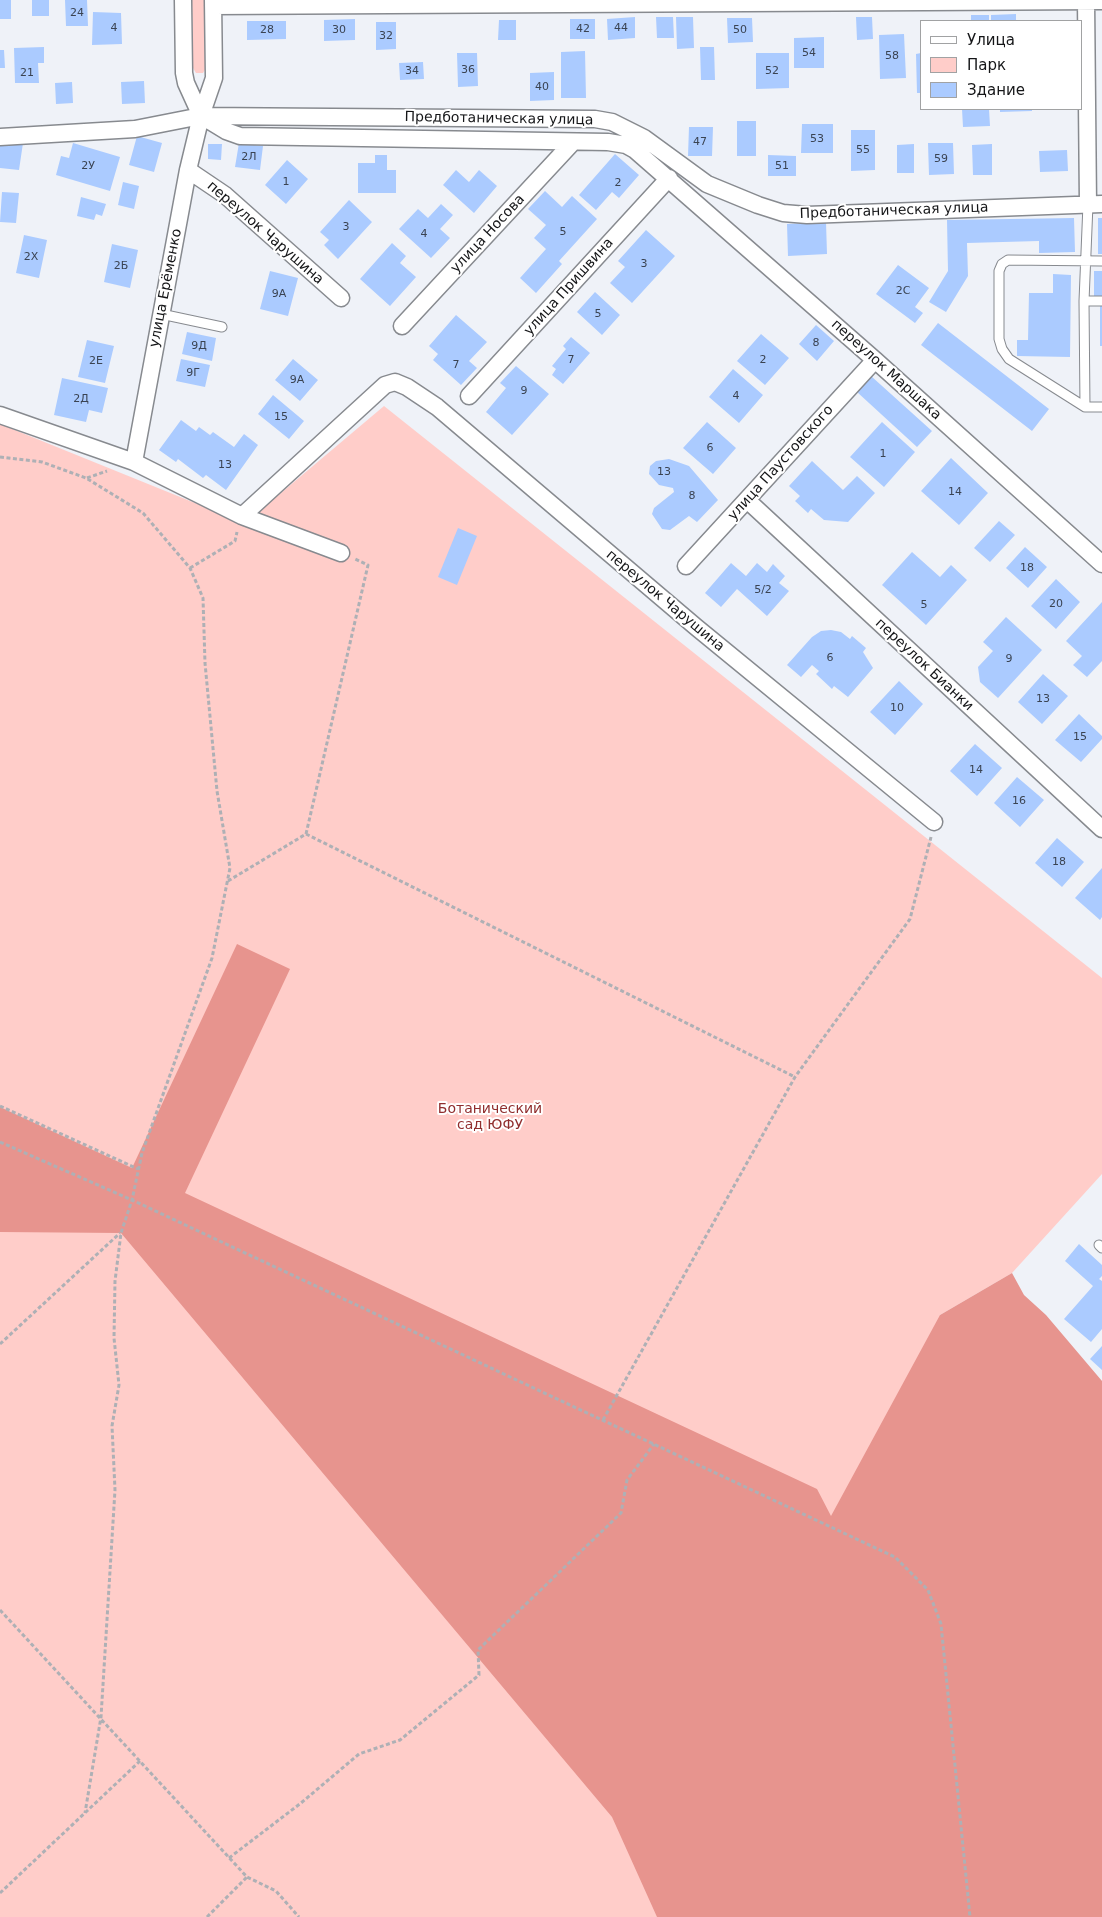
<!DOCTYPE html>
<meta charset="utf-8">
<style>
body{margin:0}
#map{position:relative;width:1102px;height:1917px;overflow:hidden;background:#eff2f8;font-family:"DejaVu Sans",sans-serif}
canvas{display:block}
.legend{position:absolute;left:920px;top:20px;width:162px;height:90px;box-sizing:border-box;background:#fff;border:1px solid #a1a2a3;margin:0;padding:6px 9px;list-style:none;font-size:15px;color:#151618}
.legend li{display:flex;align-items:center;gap:10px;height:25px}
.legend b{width:25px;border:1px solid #a1a2a3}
</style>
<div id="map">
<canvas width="1102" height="1917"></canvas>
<ul class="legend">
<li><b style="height:6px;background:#fff"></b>Улица</li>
<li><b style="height:14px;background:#ffcdc9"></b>Парк</li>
<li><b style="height:14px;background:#abcbff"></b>Здание</li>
</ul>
</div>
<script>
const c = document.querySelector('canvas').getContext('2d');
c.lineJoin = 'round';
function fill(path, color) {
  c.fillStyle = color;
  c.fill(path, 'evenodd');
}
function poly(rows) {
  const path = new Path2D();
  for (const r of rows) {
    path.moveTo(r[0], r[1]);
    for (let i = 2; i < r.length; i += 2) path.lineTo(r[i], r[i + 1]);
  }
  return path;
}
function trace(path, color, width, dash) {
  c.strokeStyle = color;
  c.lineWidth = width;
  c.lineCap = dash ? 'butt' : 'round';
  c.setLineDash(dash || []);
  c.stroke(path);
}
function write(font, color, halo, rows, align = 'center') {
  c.font = font + ' "DejaVu Sans",sans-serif';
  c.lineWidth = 4;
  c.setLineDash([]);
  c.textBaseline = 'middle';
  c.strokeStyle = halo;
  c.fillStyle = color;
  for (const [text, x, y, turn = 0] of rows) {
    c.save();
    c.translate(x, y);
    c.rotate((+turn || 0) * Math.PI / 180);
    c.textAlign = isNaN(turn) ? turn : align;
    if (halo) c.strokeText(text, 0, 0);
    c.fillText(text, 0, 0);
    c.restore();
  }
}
fill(poly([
 [192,0,206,0,206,68,203,73,196,73,193,68],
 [384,406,1102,978,1102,1174,1012,1273,940,1315,956,1917,0,1917,0,424,237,520,256,514]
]), '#ffcdc9');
fill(poly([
 [237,944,290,969,185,1193,817,1489,831,1516,940,1315,1012,1273,1024,1295,1046,1315,1102,1381,1102,1917,657,1917,612,1817,121,1233,0,1232,0,1107,132,1168]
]), '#e7948e');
fill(poly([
 [0,0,11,0,11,19,0,19],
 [32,0,49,0,49,16,32,16],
 [65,0,87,0,88,26,66,26],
 [93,12,121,13,122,44,92,45],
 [1016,14,1016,21,991,21,991,15],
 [971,15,989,15,989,21,971,21],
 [635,17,635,38,608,40,607,19],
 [656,17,673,17,674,38,657,38],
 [676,17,693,17,694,48,677,49],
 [856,17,872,17,873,39,857,40],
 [727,18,752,18,753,42,728,43],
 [355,19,355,40,324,41,324,20],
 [570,19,595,19,595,39,570,39],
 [499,20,516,20,516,40,498,40],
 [247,21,286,21,286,39,247,40],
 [376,22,396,22,396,49,376,50],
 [904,34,906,78,880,79,879,35],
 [824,37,824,68,794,68,794,38],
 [44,47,44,63,38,63,39,83,15,83,14,48],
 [700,47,714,47,715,80,701,80],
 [0,50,4,50,5,68,0,68],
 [585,51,586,98,561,98,561,52],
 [457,53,477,53,478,86,458,87],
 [756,53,789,53,789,88,756,89],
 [921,53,921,93,917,93,916,54],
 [423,62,424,79,400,80,399,63],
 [554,72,554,100,530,101,530,73],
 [144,81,145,103,122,104,121,82],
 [72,82,73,103,56,104,55,83],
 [962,109,989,109,990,126,963,127],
 [1000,109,1032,109,1032,111,1000,112],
 [737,121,756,121,756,156,737,156],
 [802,124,833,124,833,153,801,153],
 [689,127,713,127,712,156,688,156],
 [851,130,875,130,875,170,851,171],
 [137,136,162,143,154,172,129,165],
 [23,143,19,170,0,168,0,144],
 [73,143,120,157,110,191,56,175,61,156,69,158],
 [239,143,263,146,260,170,235,167],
 [928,143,953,143,954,174,929,175],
 [208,144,222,144,221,160,208,159],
 [914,144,914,173,897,173,897,145],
 [992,144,992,175,973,175,972,145],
 [1067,150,1068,171,1040,172,1039,151],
 [615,154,639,175,619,198,612,192,596,210,579,195],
 [375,155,387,155,387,170,396,170,396,193,358,193,358,163,375,163],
 [768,155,796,156,796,176,768,176],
 [287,160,308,179,286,204,265,185],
 [456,170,469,182,479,170,497,186,474,213,443,185],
 [123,182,139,186,134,209,118,205],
 [545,191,562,207,572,196,597,219,559,261,562,264,536,293,520,278,546,249,534,238,546,225,528,209],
 [2,192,19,193,16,223,0,222],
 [81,197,106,204,102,216,96,214,94,220,77,216],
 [349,200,372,222,338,259,324,245,329,240,320,232],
 [441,204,453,215,440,229,450,238,431,258,399,229,418,209,428,218],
 [1074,218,1075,252,1039,253,1039,241,967,243,968,276,946,312,929,302,948,271,947,220],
 [1098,218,1102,218,1102,254,1098,254],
 [826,222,827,254,788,256,787,224],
 [646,230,675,256,632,303,610,283,625,267,618,261],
 [24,235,47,240,39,278,16,273],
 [392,243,406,256,400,263,416,277,390,306,360,279],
 [112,244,138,250,130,288,104,282],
 [898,265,929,288,915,307,923,313,915,323,876,294],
 [270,271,298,278,288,316,260,309],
 [1094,271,1102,271,1102,296,1094,296],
 [1053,274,1071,275,1070,357,1017,356,1017,340,1028,340,1029,293,1053,293],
 [595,292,620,315,602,335,577,312],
 [1100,306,1102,306,1102,346,1100,346],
 [456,315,487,342,469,361,477,368,461,385,433,360,438,354,429,346],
 [938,323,1049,409,1032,431,921,345],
 [816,325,834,341,817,361,799,344],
 [187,332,216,338,212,361,182,354],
 [761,334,789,358,765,385,737,361],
 [571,337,590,353,563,384,552,375,556,369,552,366,566,349,563,346],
 [87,340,114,346,105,383,78,377],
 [181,359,210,365,205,387,176,381],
 [293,359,318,380,300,401,275,380],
 [516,366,549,394,512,435,486,412,506,388,500,383],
 [733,369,763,395,739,423,709,397],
 [871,376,932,431,917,447,857,392],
 [62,378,108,388,102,413,89,410,86,422,54,415],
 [273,395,304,421,289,439,258,414],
 [181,420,196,431,199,427,210,435,213,432,234,447,244,434,258,445,226,490,206,475,203,478,178,459,176,462,159,450],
 [707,422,736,448,713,474,683,448],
 [882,422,915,452,884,487,850,457],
 [951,458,988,493,959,525,921,491],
 [669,459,689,466,718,500,697,522,689,516,670,530,662,529,652,514,654,508,674,492,673,488,659,485,649,474,650,466,656,461],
 [812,461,843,490,857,476,875,493,848,522,824,520,811,509,808,513,795,501,800,496,789,486],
 [999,521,1015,535,990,562,974,548],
 [458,528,477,536,457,585,438,577],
 [1025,547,1047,567,1028,588,1006,568],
 [912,552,940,577,951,565,967,580,926,625,882,585],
 [731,563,746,576,757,563,767,572,773,564,785,576,779,583,789,591,767,616,737,589,721,607,705,593],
 [1056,579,1080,602,1056,629,1031,606],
 [1102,602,1102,661,1087,677,1073,665,1082,656,1066,641],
 [1006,617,1042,650,998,698,980,682,978,667,993,651,983,642],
 [831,630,841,632,850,639,852,636,866,648,863,652,873,668,848,697,834,686,832,689,816,674,819,671,812,665,801,677,787,665,812,637,821,631],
 [1043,674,1068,696,1042,724,1018,702],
 [899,681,923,704,895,735,870,712],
 [1079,714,1102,736,1102,739,1081,762,1055,740],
 [975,744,1002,768,977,796,950,771],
 [1017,777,1044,800,1020,827,994,803],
 [1057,838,1084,862,1062,887,1035,863],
 [1102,868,1102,917,1100,920,1075,898],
 [1079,1244,1102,1265,1102,1276,1099,1279,1102,1281,1102,1329,1091,1342,1064,1319,1093,1286,1065,1261],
 [1102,1346,1102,1370,1090,1359]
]), '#abcbff');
const lane = poly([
 [1088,204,1084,301,1085,407,1102,407],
 [1084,301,1102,301],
 [161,314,222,327],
 [1085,407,1009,359,1002,349,999,339,999,271,1002,264,1008,260,1102,261],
 [1099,1245,1102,1248]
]);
const street = poly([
 [183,0,184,73,186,83,201,116],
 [1086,0,1088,204],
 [213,6,1102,1],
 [203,117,226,131,240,136,608,142,626,145,635,150,875,360,1102,564],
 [0,137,135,129,201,116,595,119,612,122,644,138,707,184,758,205,783,213,807,215,1102,204],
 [188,170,225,195,341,298],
 [402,326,573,142],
 [469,396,669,178],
 [0,415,134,462,242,516,341,553],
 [134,462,188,170,201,116,214,78,213,0],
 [747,500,1102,829],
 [242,516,385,385,395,382,407,387,437,407,696,627,934,822],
 [686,566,875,360]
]);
trace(lane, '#878a8f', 11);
trace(street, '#878a8f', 19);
trace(poly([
 [0,457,42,462,86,478,143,513,190,568,203,598,205,663,217,791,230,868,212,958,142,1153,132,1200,121,1233,115,1281,114,1338,119,1385,112,1426,115,1490,101,1717,85,1813],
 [87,478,107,471],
 [190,568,235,541,237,532],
 [306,834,795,1077],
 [228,881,306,834,368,565,355,559],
 [0,1106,138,1169],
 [0,1142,132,1200,895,1557,928,1590,941,1624,970,1917],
 [0,1344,120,1233],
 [603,1420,795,1077,910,919,931,837],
 [0,1610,247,1877,276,1891,299,1917],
 [229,1858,301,1803,359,1754,400,1740,479,1675,478,1650,621,1513,627,1480,654,1444],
 [0,1893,140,1761],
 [207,1917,247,1877]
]), '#aeb0b5', 3, [4, 2.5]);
trace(lane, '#fff', 9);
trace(street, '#fff', 16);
write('11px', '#3a4352', null, [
 ["24",77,13],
 ["4",114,28],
 ["44",621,28],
 ["42",583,29],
 ["28",267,30],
 ["30",339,30],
 ["50",740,30],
 ["32",386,36],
 ["54",809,53],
 ["58",892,56],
 ["36",468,70],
 ["34",412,71],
 ["52",772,71],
 ["21",27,73],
 ["40",542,87],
 ["53",817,139],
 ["47",700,142],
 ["55",863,150],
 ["2Л",249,157],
 ["59",941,159],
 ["2У",88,166],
 ["51",782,166],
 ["1",286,182],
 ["2",618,183],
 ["3",346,227],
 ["5",563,232],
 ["4",424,234],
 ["2Х",31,257],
 ["3",644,264],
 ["2Б",121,266],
 ["2С",903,291],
 ["9А",279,294],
 ["5",598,314],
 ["8",816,343],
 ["9Д",199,346],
 ["7",571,360],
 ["2",763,360],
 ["2Е",96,361],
 ["7",456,365],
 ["9Г",193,373],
 ["9А",297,380],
 ["9",524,391],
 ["4",736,396],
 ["2Д",81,399],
 ["15",281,417],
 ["6",710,448],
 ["1",883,454],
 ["13",225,465],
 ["13",664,472],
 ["14",955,492],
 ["8",692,496],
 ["18",1027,568],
 ["5/2",763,590],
 ["20",1056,604],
 ["5",924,605],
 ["6",830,658],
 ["9",1009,659],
 ["13",1043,699],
 ["10",897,708],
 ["15",1080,737],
 ["14",976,770],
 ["16",1019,801],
 ["18",1059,862]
]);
write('14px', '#151618', '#fff', [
 ["Предботаническая улица",499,119,1],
 ["Предботаническая улица",894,211,-2],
 ["переулок Чарушина",265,233,41],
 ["улица Носова",488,234,-47],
 ["улица Пришвина",569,287,-48],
 ["улица Ерёменко",166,288,-79],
 ["переулок Маршака",886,370,42],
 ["улица Паустовского",781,463,-48],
 ["переулок Чарушина",665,601,40],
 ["переулок Бианки",924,665,43]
]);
write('14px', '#902e2e', '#fff', [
 ["Ботанический",490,1109],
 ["сад ЮФУ",490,1125]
]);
</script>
